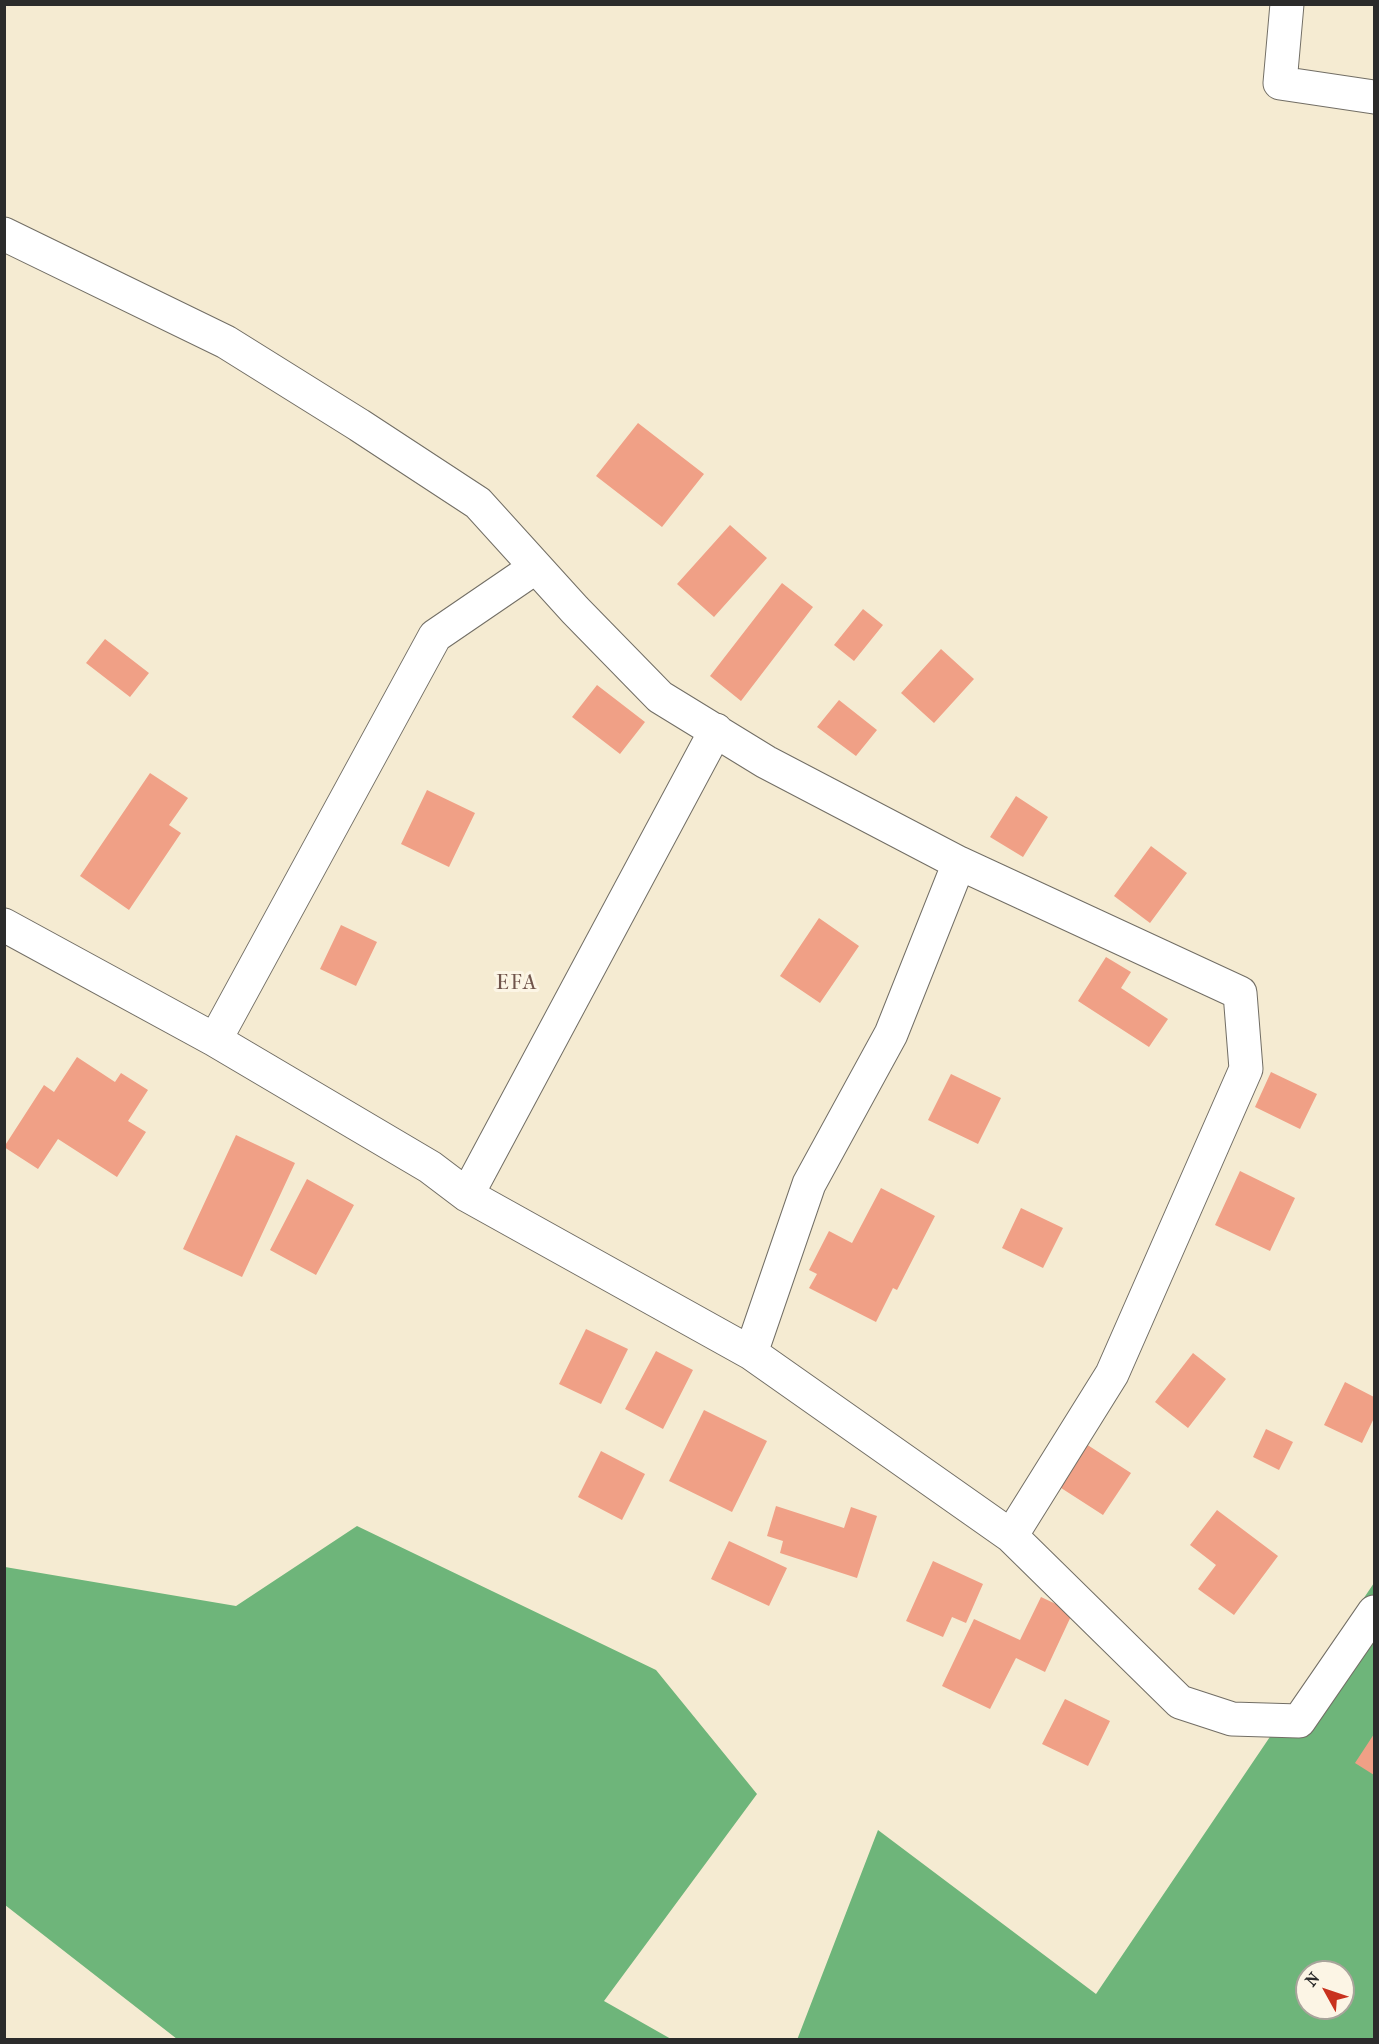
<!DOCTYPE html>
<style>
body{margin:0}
#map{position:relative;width:1379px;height:2044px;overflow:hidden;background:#f5ebd2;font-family:"IM FELL French Canon",serif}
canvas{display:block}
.frame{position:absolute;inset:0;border:6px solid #2b2b2b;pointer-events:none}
.north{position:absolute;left:1295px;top:1960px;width:60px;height:60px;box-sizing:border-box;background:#fcf5e5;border:2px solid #a8a49b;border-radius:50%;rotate:310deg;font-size:16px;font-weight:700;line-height:24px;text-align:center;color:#2b2b2b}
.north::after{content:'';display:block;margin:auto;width:21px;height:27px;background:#c8321e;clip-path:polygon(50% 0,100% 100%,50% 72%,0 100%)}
</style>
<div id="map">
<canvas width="1379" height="2044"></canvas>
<div class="frame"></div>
<div class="north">N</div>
</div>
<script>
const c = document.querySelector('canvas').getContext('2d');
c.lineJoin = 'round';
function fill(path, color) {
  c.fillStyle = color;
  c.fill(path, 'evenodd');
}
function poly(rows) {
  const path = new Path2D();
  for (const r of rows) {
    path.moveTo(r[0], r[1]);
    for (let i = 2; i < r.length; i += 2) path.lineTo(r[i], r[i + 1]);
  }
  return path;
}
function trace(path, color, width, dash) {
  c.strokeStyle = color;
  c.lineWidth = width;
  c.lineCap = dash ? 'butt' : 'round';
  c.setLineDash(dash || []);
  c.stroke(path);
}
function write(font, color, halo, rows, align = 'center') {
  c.font = font + ' "IM FELL French Canon",serif';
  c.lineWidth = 6;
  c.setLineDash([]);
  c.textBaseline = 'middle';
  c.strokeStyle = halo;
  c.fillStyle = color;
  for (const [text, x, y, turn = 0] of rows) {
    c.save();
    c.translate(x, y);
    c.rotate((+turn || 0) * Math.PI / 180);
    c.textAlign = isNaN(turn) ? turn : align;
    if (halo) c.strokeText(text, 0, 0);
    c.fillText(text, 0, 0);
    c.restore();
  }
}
fill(poly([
 [357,1526,656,1670,757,1794,604,2001,671,2039,177,2039,5,1905,5,1567,236,1606],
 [1374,1583,1374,2039,797,2040,878,1830,1096,1994],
 [1307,1972,1343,1972,1343,2008,1307,2008]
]), '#6eb57a');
fill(poly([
 [638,423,704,474,662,527,596,476],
 [730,525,767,558,714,617,677,584],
 [782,583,813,607,741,701,710,676],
 [863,609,883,625,854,661,834,645],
 [105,639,149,673,130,697,86,663],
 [941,649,974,679,934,723,901,693],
 [597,685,645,722,620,754,572,717],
 [839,700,877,730,856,756,817,727],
 [150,773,188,798,169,825,181,833,129,910,80,876],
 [427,790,475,813,449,867,401,844],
 [1016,796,1048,817,1023,857,990,837],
 [1151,846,1187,873,1150,923,1114,896],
 [819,918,859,946,820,1003,780,976],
 [341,925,377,942,356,986,320,969],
 [1106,957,1131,972,1121,988,1168,1019,1149,1047,1078,1001],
 [77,1057,115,1082,121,1073,148,1090,128,1121,146,1132,117,1177,58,1139,38,1169,4,1147,44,1085,54,1092],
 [1271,1072,1317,1094,1300,1129,1255,1107],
 [951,1074,1001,1098,978,1144,928,1120],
 [236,1135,295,1163,242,1277,183,1249],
 [1240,1171,1295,1198,1270,1251,1215,1225],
 [307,1179,354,1205,316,1275,270,1250],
 [881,1188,935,1216,897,1290,893,1288,876,1322,809,1288,817,1274,809,1270,829,1231,852,1243],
 [1021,1208,1063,1228,1043,1268,1002,1248],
 [586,1329,628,1349,601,1404,559,1384],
 [656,1351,693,1370,663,1429,625,1409],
 [1193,1353,1226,1379,1188,1428,1155,1402],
 [1345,1382,1374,1397,1374,1418,1362,1443,1324,1425],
 [704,1410,767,1441,732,1512,669,1481],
 [1266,1429,1293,1442,1279,1470,1253,1457],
 [1086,1444,1131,1473,1103,1515,1058,1486],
 [601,1451,645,1474,622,1520,578,1497],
 [776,1506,844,1528,851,1507,877,1516,857,1578,780,1553,783,1541,767,1536],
 [1217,1510,1278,1556,1234,1615,1198,1589,1216,1565,1190,1545],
 [729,1541,787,1568,769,1606,711,1579],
 [933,1561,983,1584,966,1623,952,1617,943,1637,906,1621],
 [1041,1597,1073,1612,1045,1672,1016,1658,990,1709,942,1686,974,1619,1020,1640],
 [1065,1699,1110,1721,1088,1766,1042,1744],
 [1374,1734,1374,1775,1355,1763]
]), '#f0a086');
const minor = poly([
 [1287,4,1280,83,1374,97],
 [4,234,226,342,359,425,478,503,575,610,660,697,766,762,959,863,1240,993,1246,1069,1112,1374,1011,1536],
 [4,925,215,1040,430,1167,467,1195,751,1353,1011,1536,1180,1702,1232,1719,1299,1721,1374,1612],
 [215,1040,435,636,536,567],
 [467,1195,716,730],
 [751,1353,809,1184,891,1034,959,863]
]);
trace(minor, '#726e65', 35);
trace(minor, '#fff', 33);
c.letterSpacing = '1.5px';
write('21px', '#70544b', '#fcf5e5', [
 ["EFA",517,984]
]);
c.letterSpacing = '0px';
</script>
